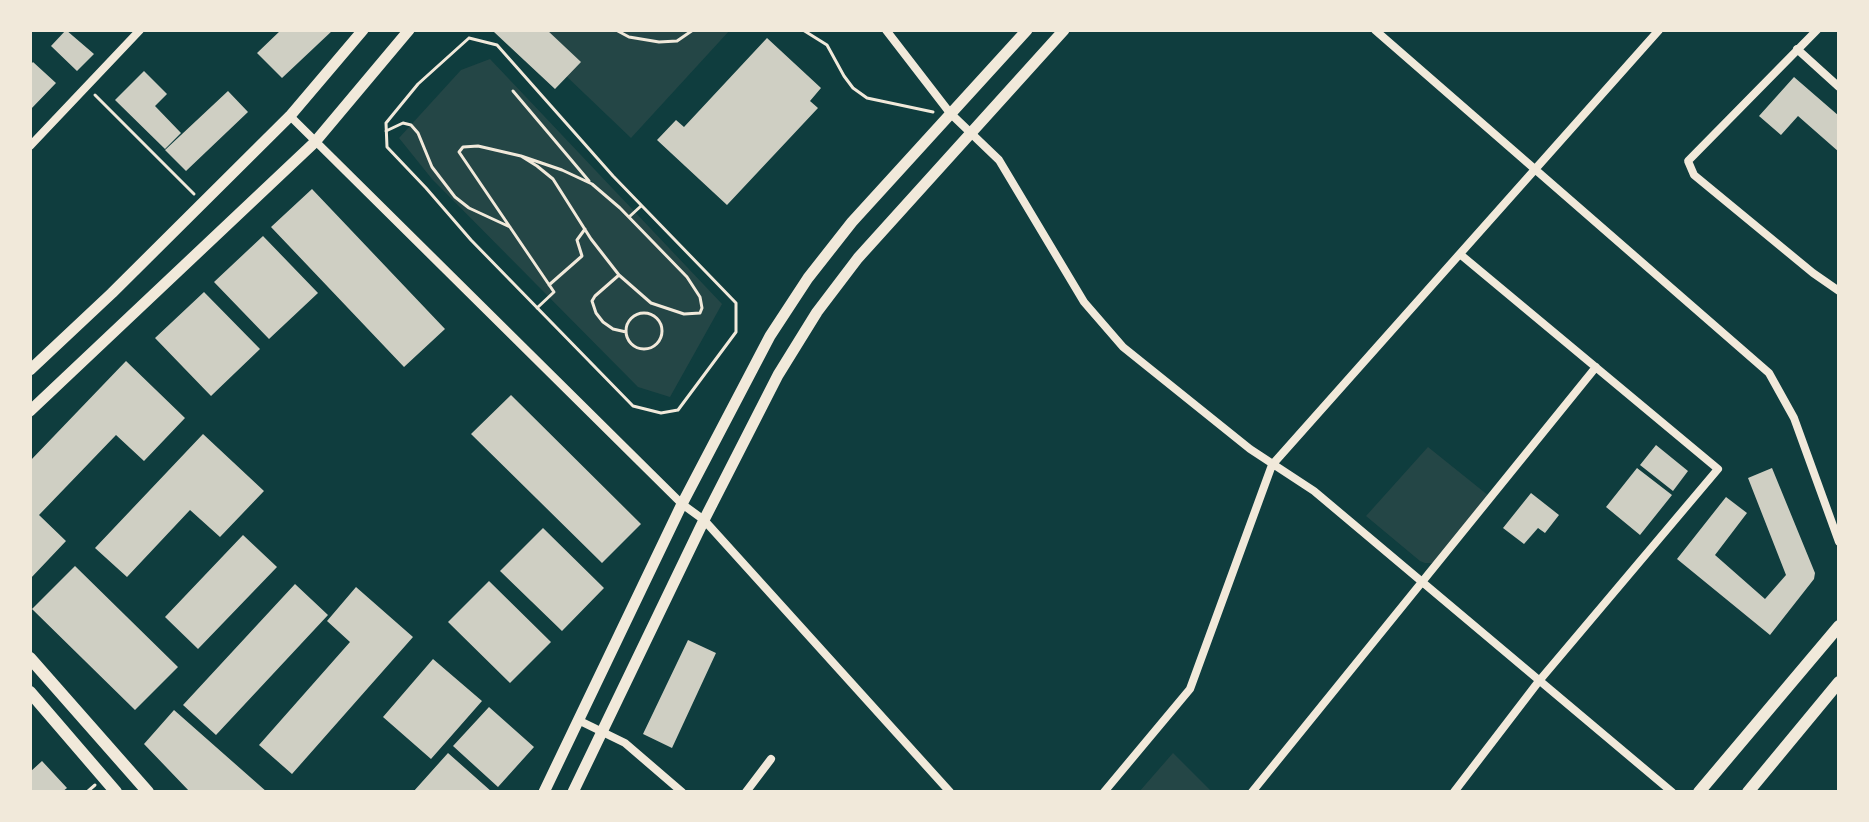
<!DOCTYPE html>
<style>
body{margin:0}
#map{position:relative;width:1869px;height:822px;overflow:hidden;background:#0f3d3e;font-family:"Asap Condensed",sans-serif}
canvas{display:block}
.frame{position:absolute;inset:0;border:32px solid #f1e9da;pointer-events:none}
</style>
<div id="map">
<canvas width="1869" height="822"></canvas>
<div class="frame"></div>
</div>
<script>
const c = document.querySelector('canvas').getContext('2d');
c.lineJoin = 'round';
function fill(path, color) {
  c.fillStyle = color;
  c.fill(path, 'evenodd');
}
function poly(rows) {
  const path = new Path2D();
  for (const r of rows) {
    if (r.length === 3) {
      path.moveTo(r[0] + r[2], r[1]);
      path.arc(r[0], r[1], r[2], 0, 2 * Math.PI);
      continue;
    }
    path.moveTo(r[0], r[1]);
    for (let i = 2; i < r.length; i += 2) path.lineTo(r[i], r[i + 1]);
  }
  return path;
}
function trace(path, color, width, dash) {
  c.strokeStyle = color;
  c.lineWidth = width;
  c.lineCap = dash ? 'butt' : 'round';
  c.setLineDash(dash || []);
  c.stroke(path);
}
fill(poly([
 [518,30,730,30,631,138],
 [490,59,722,304,670,397,638,387,432,179,399,138,461,70],
 [1428,447,1489,496,1434,563,1425,563,1420,561,1366,516],
 [1173,753,1212,792,1139,792]
]), '#244646');
fill(poly([
 [66,30,94,54,77,71,51,46],
 [281,30,333,30,282,78,257,53],
 [496,30,547,30,581,62,555,89,494,32],
 [767,38,821,88,810,101,818,108,727,205,657,140,676,120,684,127],
 [33,62,56,83,30,110,30,65],
 [144,71,167,94,155,106,181,133,165,149,115,100],
 [1794,77,1839,116,1839,152,1798,116,1781,135,1759,116],
 [228,91,248,112,186,171,165,150],
 [312,189,445,329,404,367,271,227],
 [263,236,318,293,269,339,214,282],
 [204,292,260,349,211,396,155,338],
 [126,361,185,418,144,461,116,435,39,515,66,541,30,579,30,461],
 [511,395,641,524,602,563,471,434],
 [203,434,264,491,220,537,190,510,127,577,95,548],
 [1656,445,1688,471,1673,491,1640,465],
 [1637,468,1672,495,1640,535,1606,507],
 [1772,468,1815,573,1814,579,1770,635,1677,559,1726,497,1747,513,1715,555,1765,599,1786,575,1748,478],
 [1531,493,1559,515,1545,533,1538,528,1524,544,1503,528],
 [543,528,604,588,562,631,500,571],
 [243,535,277,567,198,649,165,617],
 [75,566,178,667,135,710,32,609],
 [489,581,551,642,510,683,448,622],
 [295,584,328,615,216,735,183,705],
 [356,587,413,637,292,774,259,745,350,642,327,621],
 [688,640,716,653,672,748,643,734],
 [433,659,482,701,431,759,383,717],
 [489,707,534,747,498,787,453,746],
 [174,710,267,792,190,792,144,744],
 [448,753,492,792,413,792],
 [42,761,67,788,62,792,30,792,30,772]
]), '#cfcfc3');
trace(poly([
 [616,30,629,37,659,42,677,41,693,30],
 [803,30,827,45,844,76,853,88,867,98,933,112],
 [469,38,497,45,613,176,736,303,736,332,678,410,661,413,633,406,471,240,426,188,387,147,386,123,418,84,469,38],
 [513,91,589,181],
 [95,95,194,194],
 [386,131,403,123,411,125,418,133,432,167,455,197,469,208,510,227],
 [521,156,562,170,592,184,620,208,687,277,700,297,702,308,700,313,684,314,651,303,619,275,591,239,553,179,537,166,521,156,478,146,463,147,459,152,554,292,537,308],
 [629,217,641,206],
 [619,275,595,296,592,301,596,313,603,322,613,329,626,332],
 [549,285,582,256,577,240,585,229],
 [644,331,18],
 [87,792,95,785]
]), '#f1e9da', 3);
trace(poly([
 [886,30,950,113,999,160,1084,302,1123,347,1250,449,1314,491,1672,792],
 [1375,30,1769,373,1794,418,1839,542],
 [1817,30,1688,161,1694,175,1813,273,1839,291],
 [1797,49,1839,87],
 [290,116,682,504,704,520,950,792],
 [30,146,140,30],
 [580,721,625,743,682,792],
 [746,792,771,759],
 [1104,792,1190,689,1272,465,1659,30],
 [1252,792,1596,367],
 [1454,792,1539,681,1718,469,1461,255]
]), '#f1e9da', 8);
trace(poly([
 [30,370,112,293,290,116,363,30],
 [30,411,315,142,409,30],
 [544,792,682,504,770,336,808,278,852,222,1027,30],
 [573,792,704,520,778,375,817,312,858,258,1064,30]
]), '#f1e9da', 11);
trace(poly([
 [30,658,148,792],
 [30,692,116,792],
 [1699,792,1839,626],
 [1748,792,1839,682]
]), '#f1e9da', 12);
</script>
